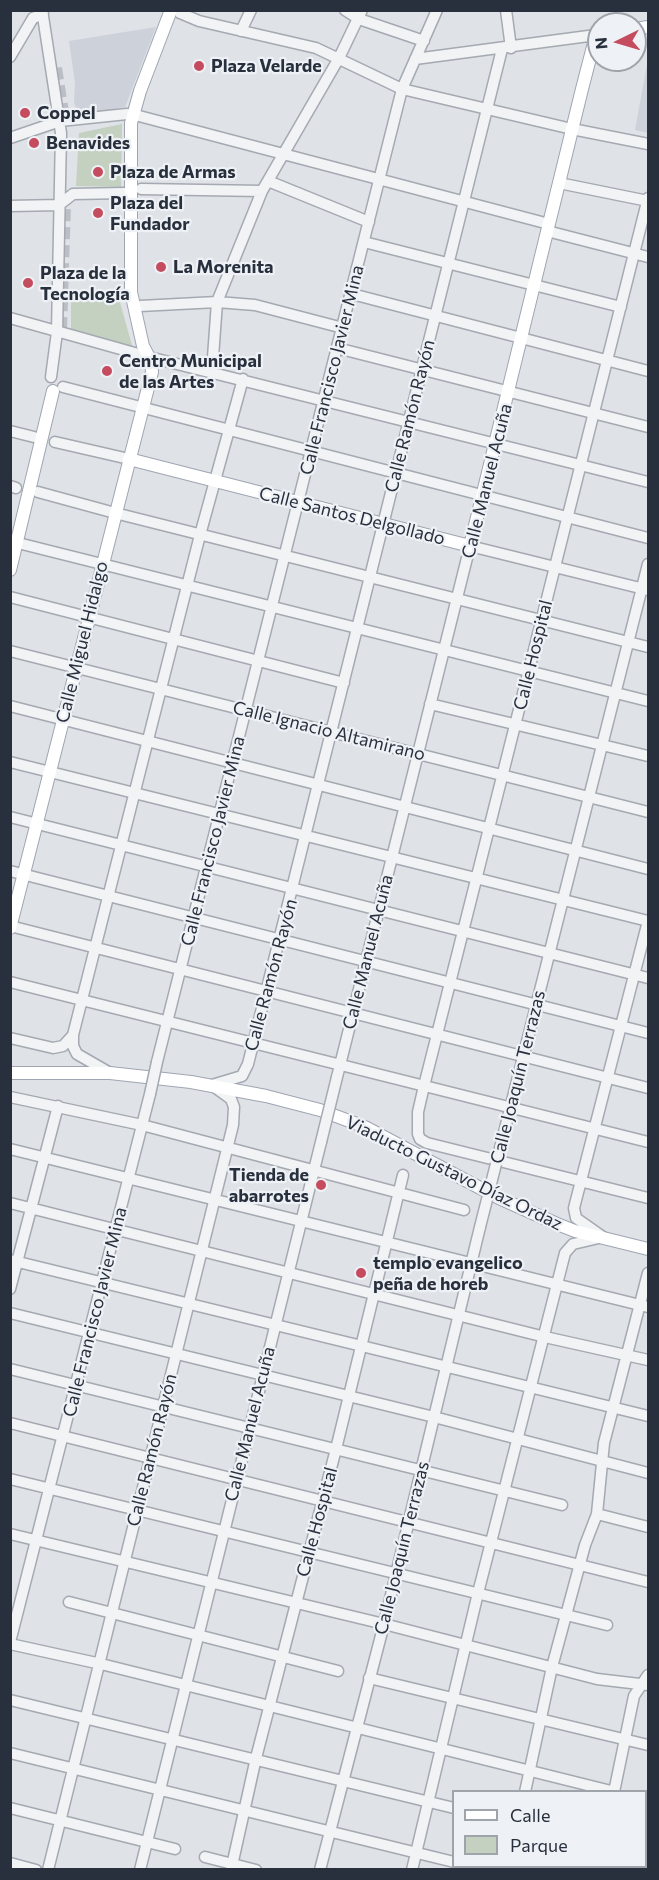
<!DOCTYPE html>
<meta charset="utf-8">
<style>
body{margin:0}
#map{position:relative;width:659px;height:1880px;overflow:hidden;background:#dfe2e7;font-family:Commissioner,sans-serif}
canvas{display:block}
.frame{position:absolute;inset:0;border:12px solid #29303d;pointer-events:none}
.legend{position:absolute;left:452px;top:1790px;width:195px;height:78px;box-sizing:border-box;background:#eef1f5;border:2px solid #9fa4ab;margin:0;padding:8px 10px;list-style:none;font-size:18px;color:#29303d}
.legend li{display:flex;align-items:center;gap:12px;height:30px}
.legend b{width:30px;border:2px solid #9fa4ab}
.north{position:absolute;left:587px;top:12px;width:60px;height:60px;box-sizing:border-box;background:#eef1f5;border:2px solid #9fa4ab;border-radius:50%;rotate:265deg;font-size:16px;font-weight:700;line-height:24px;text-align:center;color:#29303d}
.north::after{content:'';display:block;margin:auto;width:21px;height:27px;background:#c44c5e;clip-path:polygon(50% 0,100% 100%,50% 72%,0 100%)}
</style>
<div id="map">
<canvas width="659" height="1880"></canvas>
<div class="frame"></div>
<ul class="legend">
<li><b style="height:8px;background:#fff"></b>Calle</li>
<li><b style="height:16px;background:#c4d0c0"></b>Parque</li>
</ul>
<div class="north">N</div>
</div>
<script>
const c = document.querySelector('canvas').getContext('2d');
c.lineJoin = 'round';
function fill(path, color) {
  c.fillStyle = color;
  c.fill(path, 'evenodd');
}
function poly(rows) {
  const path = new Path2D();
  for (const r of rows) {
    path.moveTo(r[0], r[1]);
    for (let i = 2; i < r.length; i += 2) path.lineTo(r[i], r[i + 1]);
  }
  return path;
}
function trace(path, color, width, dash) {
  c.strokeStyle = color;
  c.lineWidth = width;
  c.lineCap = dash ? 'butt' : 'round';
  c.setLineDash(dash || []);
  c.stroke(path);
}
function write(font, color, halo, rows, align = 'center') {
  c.font = font + ' Commissioner,sans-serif';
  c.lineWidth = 4.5;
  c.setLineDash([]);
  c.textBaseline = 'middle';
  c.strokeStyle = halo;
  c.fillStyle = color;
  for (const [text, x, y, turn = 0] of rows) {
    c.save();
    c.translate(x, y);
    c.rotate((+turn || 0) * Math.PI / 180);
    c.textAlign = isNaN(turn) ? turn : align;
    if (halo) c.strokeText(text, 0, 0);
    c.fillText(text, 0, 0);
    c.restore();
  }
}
fill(poly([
 [156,27,125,107,78,115,74,102,75,83,69,41],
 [648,59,648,133,635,130]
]), '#cdd1d9');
fill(poly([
 [122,124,121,187,76,186,79,133],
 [71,298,119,299,135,356,71,340]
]), '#c4d0c0');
trace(poly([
 [56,68,65,125],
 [61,329,65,205]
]), '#bbbec5', 12, [12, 6]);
const minor = poly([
 [42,10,61,133,57,332,51,377],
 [345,10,359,19,424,41],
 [506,10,511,48],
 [180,13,199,21,316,48,402,89,572,129,648,144],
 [241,31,251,10],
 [10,57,33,18,43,14],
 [415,59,596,35],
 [139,116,549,224],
 [10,138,60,121,127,114],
 [268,181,369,222],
 [559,183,648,201],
 [141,189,262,191],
 [648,198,424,1086,418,1112,418,1134,420,1139,427,1143,648,1198],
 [10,206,59,205,73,194,124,193],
 [547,231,648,257],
 [364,242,621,307],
 [352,294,648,371],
 [140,306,217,302,255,305,343,328],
 [10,318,149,357,648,482],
 [337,348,648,427],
 [212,371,217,302,262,191,339,58,362,10],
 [63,387,648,538],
 [10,431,34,437],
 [55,442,129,459],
 [10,486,16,488],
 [38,492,115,513,648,647],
 [10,541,648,701],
 [10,597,344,683],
 [10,651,648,812],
 [430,704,648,756],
 [10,706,648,869],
 [10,762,648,921],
 [10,817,648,978],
 [10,871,648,1033],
 [10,926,648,1088],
 [10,982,648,1142],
 [73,1035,73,1046,77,1054,110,1073],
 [10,1038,53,1048,63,1046,73,1035,200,535,243,379],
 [157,1062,402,89,437,10],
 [337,1077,470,546,648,590],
 [212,1085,242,1076,248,1064,502,49],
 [10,1097,142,1125,464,1210],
 [10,1149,648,1307],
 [496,1164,648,564],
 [10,1203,545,1337,648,1360],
 [603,1237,576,1218,574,1208,648,921],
 [10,1260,648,1416],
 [10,1289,58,1106],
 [10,1313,434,1417,648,1473],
 [10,1369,562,1505],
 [10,1423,648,1582],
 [10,1479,607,1625],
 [597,1514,648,1527],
 [10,1534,384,1624,597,1679,648,1685],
 [69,1602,338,1671],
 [10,1642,150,1094],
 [10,1644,101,1664,615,1792],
 [369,1678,648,1745],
 [10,1700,454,1808],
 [10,1753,454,1862],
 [525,1792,552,1667,585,1545,597,1514,604,1443,648,1273],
 [614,1792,634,1696,648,1675],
 [646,1799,648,1800],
 [10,1808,175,1849],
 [646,1855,648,1856],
 [205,1857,256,1870],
 [10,1863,36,1870],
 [470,1866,483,1870],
 [48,1870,233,1125,234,1107,231,1099,213,1086],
 [140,1870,321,1142],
 [231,1870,256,1758,336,1449,403,1175],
 [320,1870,384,1624,480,1227],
 [412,1870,478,1593,565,1253,573,1244,603,1237],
 [504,1870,505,1866],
 [595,1870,595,1866]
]);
const major = poly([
 [635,29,648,27],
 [129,459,470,546,582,89,596,35,599,34],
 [10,570,53,391],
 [10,928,152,372,151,361,143,346,131,292,131,123,140,91,171,10],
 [10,1073,110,1073,191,1082,266,1096,320,1110,365,1127,499,1198,557,1224,575,1231,648,1249]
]);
trace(minor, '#a5a9b1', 13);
trace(major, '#9fa6b2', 14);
trace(minor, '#f1f3f5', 10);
trace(major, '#fff', 12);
const minorBridge = poly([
 [150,1094,157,1062],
 [321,1142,337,1077],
 [480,1227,496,1164]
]);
trace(minorBridge, '#a5a9b1', 13, []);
trace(minorBridge, '#f1f3f5', 10);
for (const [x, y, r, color] of [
 [199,66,6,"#c44c5e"],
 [25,113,6,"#c44c5e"],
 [34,143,6,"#c44c5e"],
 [98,172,6,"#c44c5e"],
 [98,213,6,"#c44c5e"],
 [161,267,6,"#c44c5e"],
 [28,283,6,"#c44c5e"],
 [107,371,6,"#c44c5e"],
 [321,1185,6,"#c44c5e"],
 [361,1273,6,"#c44c5e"]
]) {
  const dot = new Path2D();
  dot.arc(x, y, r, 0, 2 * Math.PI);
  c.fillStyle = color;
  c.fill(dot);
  trace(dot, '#eef1f5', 2);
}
write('bold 18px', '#29303d', '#eef1f5', [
 ["Plaza Velarde",211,66],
 ["Coppel",37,113],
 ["Benavides",46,143],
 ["Plaza de Armas",110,172],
 ["Plaza del",110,203],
 ["Fundador",110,224],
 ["La Morenita",173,267],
 ["Plaza de la",40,273],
 ["Tecnología",40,294],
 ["Centro Municipal",119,361],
 ["de las Artes",119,382],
 ["Tienda de",309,1175,"right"],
 ["abarrotes",309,1196,"right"],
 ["templo evangelico",373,1263],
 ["peña de horeb",373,1284]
], 'left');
write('18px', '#29303d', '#eef1f5', [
 ["Calle Francisco Javier Mina",332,370,-76],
 ["Calle Ramón Rayón",410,416,-76],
 ["Calle Manuel Acuña",487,481,-76],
 ["Calle Santos Delgollado",352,516,14],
 ["Calle Miguel Hidalgo",82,642,-76],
 ["Calle Hospital",533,655,-76],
 ["Calle Ignacio Altamirano",329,731,14],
 ["Calle Francisco Javier Mina",213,841,-76],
 ["Calle Manuel Acuña",368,952,-76],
 ["Calle Ramón Rayón",271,975,-75],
 ["Calle Joaquín Terrazas",518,1077,-76],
 ["Viaducto Gustavo Díaz Ordaz",454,1173,26],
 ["Calle Francisco Javier Mina",95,1312,-76],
 ["Calle Manuel Acuña",250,1424,-76],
 ["Calle Ramón Rayón",152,1450,-76],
 ["Calle Hospital",317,1522,-75],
 ["Calle Joaquín Terrazas",402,1548,-76]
]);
</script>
